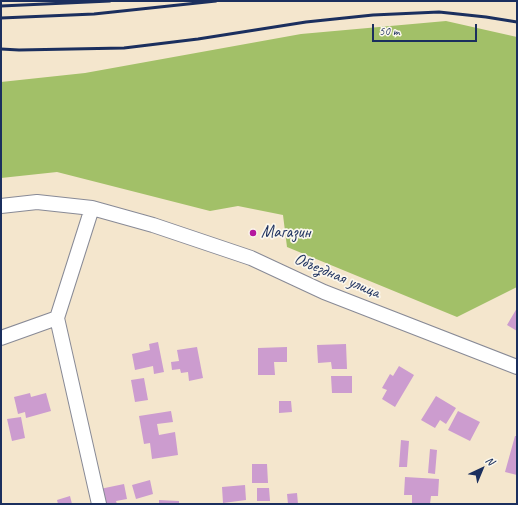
<!DOCTYPE html>
<meta charset="utf-8">
<style>
body{margin:0}
#map{position:relative;width:518px;height:505px;overflow:hidden;background:#f4e6cd;font-family:Caveat,sans-serif}
canvas{display:block}
.frame{position:absolute;inset:0;border:2px solid #1b2f5e;pointer-events:none}
.north{position:absolute;left:462px;top:449px;width:40px;height:40px;-webkit-text-stroke:3px #fbf7ec;paint-order:stroke;rotate:44deg;font-size:11px;font-weight:700;line-height:16px;text-align:center;color:#1b2f5e}
.north::after{content:'';display:block;margin:auto;width:14px;height:18px;background:#1b2f5e;clip-path:polygon(50% 0,100% 100%,50% 72%,0 100%)}
.scale{position:absolute;left:372px;top:24px;width:105px;height:18px;box-sizing:border-box;border:2px solid #1b2f5e;border-top:0;padding-left:5px;font-size:12px;line-height:14px;white-space:nowrap;color:#1b2f5e;-webkit-text-stroke:3px #fbf7ec;paint-order:stroke}
</style>
<div id="map">
<canvas width="518" height="505"></canvas>
<div class="frame"></div>
<div class="north">N</div>
<div class="scale">50 m</div>
</div>
<script>
const c = document.querySelector('canvas').getContext('2d');
c.lineJoin = 'round';
function fill(path, color) {
  c.fillStyle = color;
  c.fill(path, 'evenodd');
}
function poly(rows) {
  const path = new Path2D();
  for (const r of rows) {
    path.moveTo(r[0], r[1]);
    for (let i = 2; i < r.length; i += 2) path.lineTo(r[i], r[i + 1]);
  }
  return path;
}
function trace(path, color, width, dash) {
  c.strokeStyle = color;
  c.lineWidth = width;
  c.lineCap = dash ? 'butt' : 'round';
  c.setLineDash(dash || []);
  c.stroke(path);
}
function write(font, color, halo, rows, align = 'center') {
  c.font = font + ' Caveat,sans-serif';
  c.lineWidth = 3.5;
  c.setLineDash([]);
  c.textBaseline = 'middle';
  c.strokeStyle = halo;
  c.fillStyle = color;
  for (const [text, x, y, turn = 0] of rows) {
    c.save();
    c.translate(x, y);
    c.rotate((+turn || 0) * Math.PI / 180);
    c.textAlign = isNaN(turn) ? turn : align;
    if (halo) c.strokeText(text, 0, 0);
    c.fillText(text, 0, 0);
    c.restore();
  }
}
fill(poly([
 [446,21,517,37,517,287,457,317,287,247,283,215,238,206,210,211,57,172,1,178,1,82,85,73,301,34]
]), '#a2c068');
fill(poly([
 [517,308,517,331,507,325],
 [158,342,164,372,154,374,153,366,135,370,132,354,150,350,149,344],
 [346,344,347,369,332,369,331,362,318,363,317,345],
 [197,347,203,378,189,381,188,372,181,373,180,369,172,370,171,362,179,361,177,350],
 [287,347,287,362,274,362,275,375,258,375,258,348],
 [399,366,414,375,395,407,382,399,387,390,382,388,390,374,393,376],
 [331,376,352,376,352,393,332,393],
 [144,378,148,400,135,402,131,380],
 [30,393,31,397,46,393,51,411,26,418,25,412,18,414,14,397],
 [436,396,456,408,446,424,440,420,435,428,421,420],
 [279,401,291,401,292,412,279,413],
 [171,411,173,422,157,424,159,435,175,432,178,455,152,459,150,443,144,444,139,416],
 [458,411,480,422,470,441,448,430],
 [21,417,25,438,12,441,7,419],
 [515,436,517,436,517,475,505,472],
 [401,440,409,441,407,467,399,467],
 [430,449,437,450,435,474,428,473],
 [252,464,267,464,268,483,252,483],
 [405,477,439,479,438,496,431,496,430,504,412,504,412,495,404,495],
 [150,480,153,494,136,499,132,485],
 [124,484,127,499,116,501,117,504,103,504,100,489],
 [245,485,246,500,223,503,222,487],
 [257,488,269,488,270,501,257,501],
 [297,493,298,504,288,504,287,494],
 [70,496,72,504,58,504,57,500],
 [159,500,179,501,179,504,159,504]
]), '#cc9ccf');
const minor = poly([
 [1,206,37,202,92,208,153,225,251,258,324,292,517,367],
 [92,208,57,318,99,504],
 [1,338,57,318]
]);
trace(minor, '#888a96', 16);
trace(minor, '#fff', 14);
trace(poly([
 [1,6,110,1],
 [1,18,94,14,216,1],
 [1,49,19,50,124,48,198,39,306,22,373,15,439,12,486,17,517,22]
]), '#1b2f5e', 3);
for (const [x, y, r, color] of [
 [253,233,4,"#b5179e"]
]) {
  const dot = new Path2D();
  dot.arc(x, y, r, 0, 2 * Math.PI);
  c.fillStyle = color;
  c.fill(dot);
  trace(dot, '#fbf7ec', 1.5);
}
write('17px', '#1b2f5e', '#fbf7ec', [
 ["Магазин",261,233]
], 'left');
write('17px', '#1b2f5e', '#fbf7ec', [
 ["Объездная улица",337,276,23]
]);
</script>
